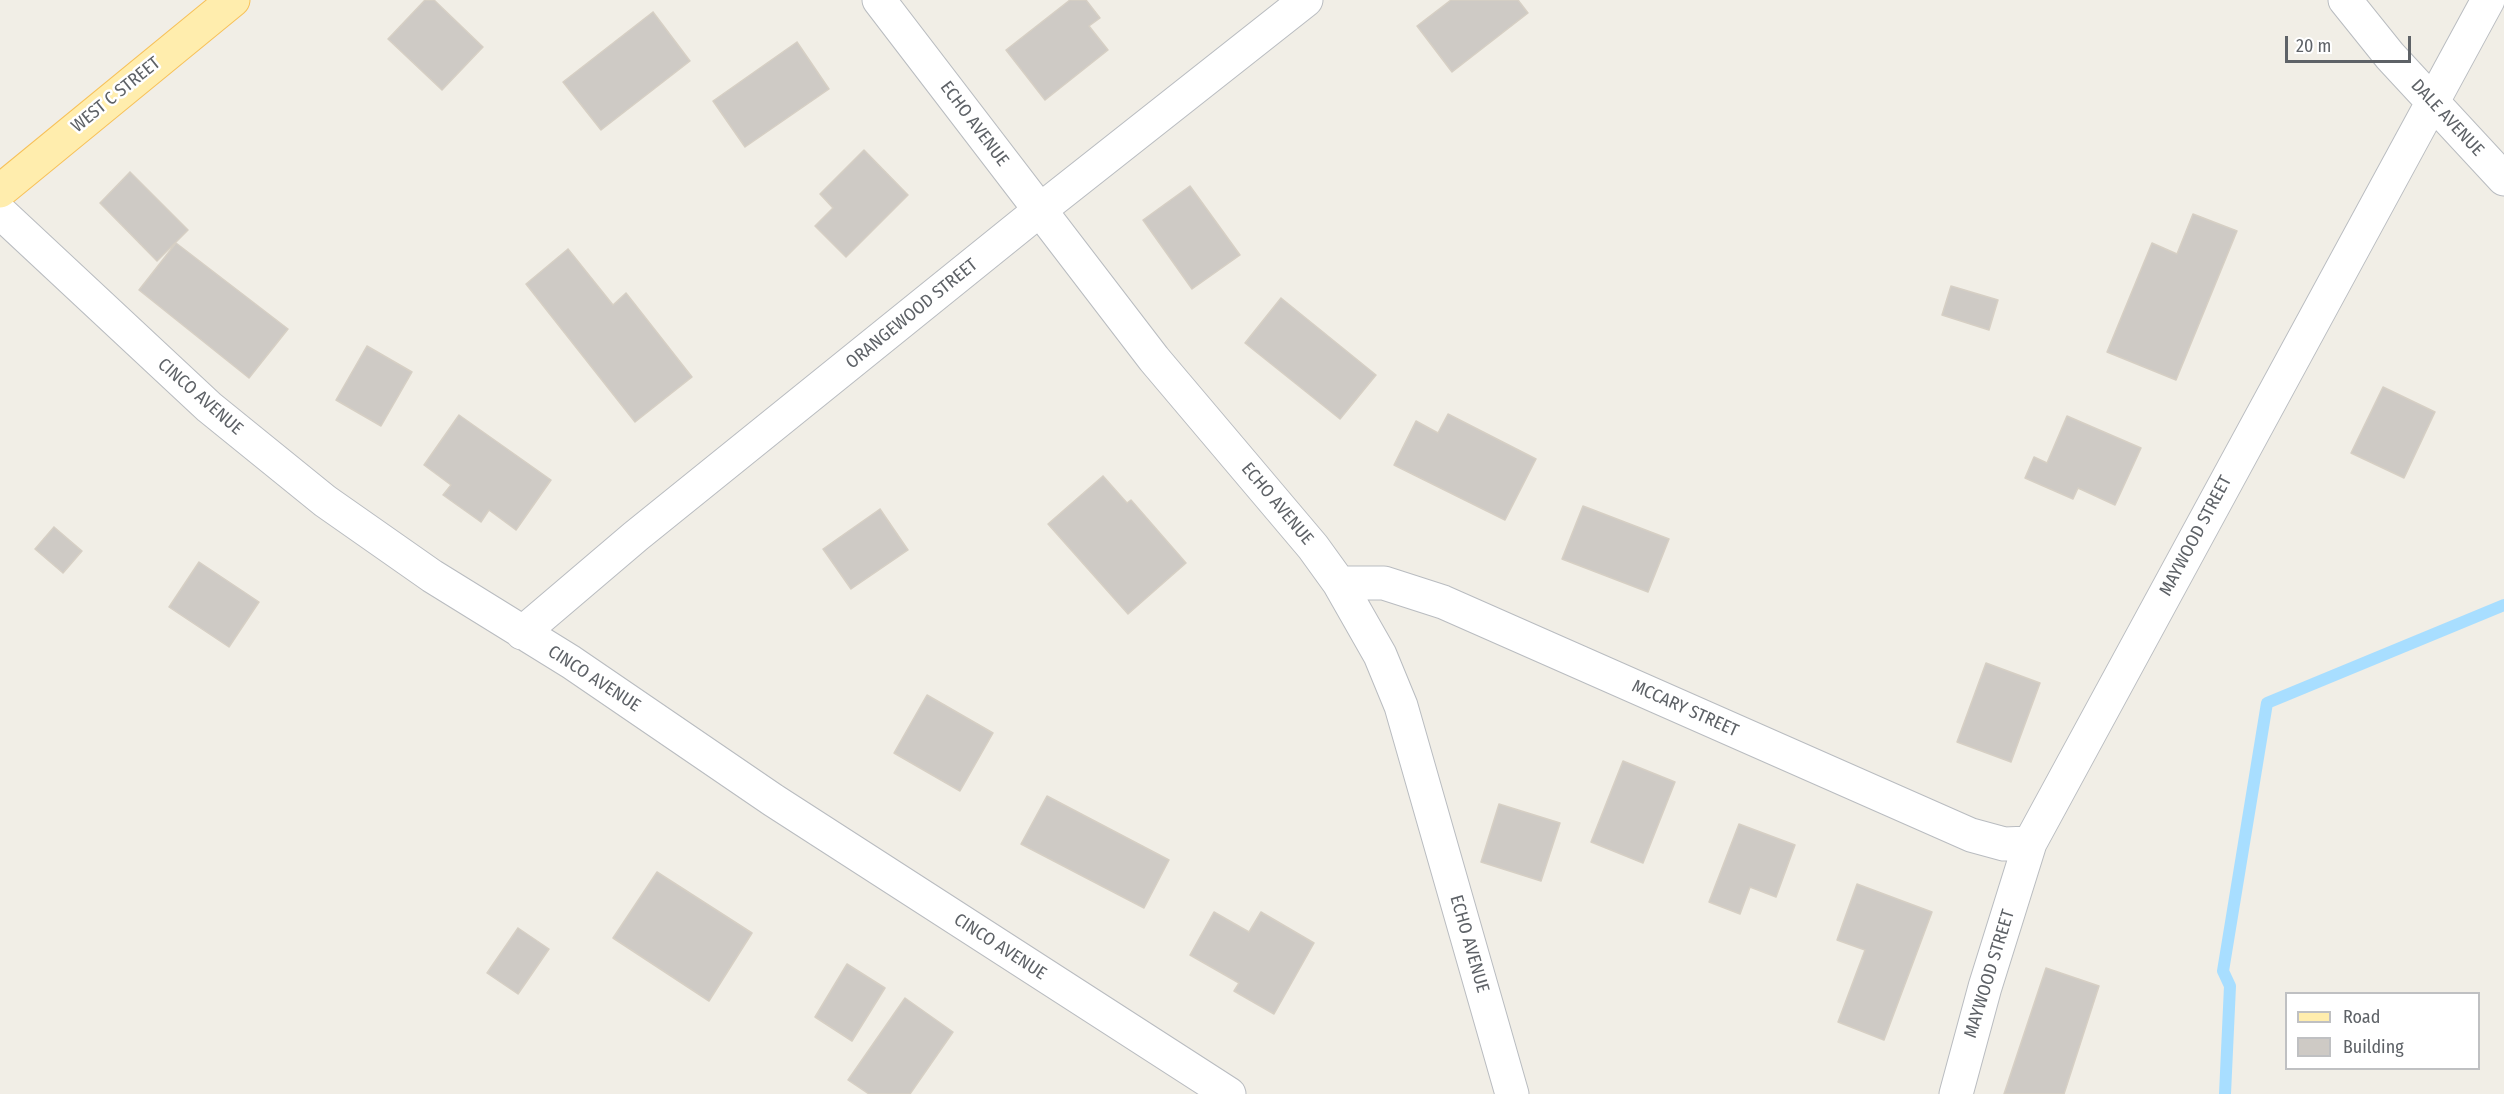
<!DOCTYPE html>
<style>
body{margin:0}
#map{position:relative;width:2504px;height:1094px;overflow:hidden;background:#f1eee6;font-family:"Fira Sans Condensed",sans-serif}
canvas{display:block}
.legend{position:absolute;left:2285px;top:992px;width:195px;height:78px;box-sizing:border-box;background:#fff;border:2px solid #bfc0c2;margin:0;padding:8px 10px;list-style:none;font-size:18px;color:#5e6267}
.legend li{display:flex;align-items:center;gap:12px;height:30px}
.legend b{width:30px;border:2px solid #bfc0c2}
.scale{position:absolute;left:2285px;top:36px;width:126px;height:27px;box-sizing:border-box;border:3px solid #5e6267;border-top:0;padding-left:8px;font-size:18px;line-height:21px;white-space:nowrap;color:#5e6267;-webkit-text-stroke:4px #fff;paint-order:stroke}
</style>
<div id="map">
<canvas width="2504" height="1094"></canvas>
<ul class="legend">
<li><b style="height:8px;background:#ffedad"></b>Road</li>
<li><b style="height:16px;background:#cecac5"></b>Building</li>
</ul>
<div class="scale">20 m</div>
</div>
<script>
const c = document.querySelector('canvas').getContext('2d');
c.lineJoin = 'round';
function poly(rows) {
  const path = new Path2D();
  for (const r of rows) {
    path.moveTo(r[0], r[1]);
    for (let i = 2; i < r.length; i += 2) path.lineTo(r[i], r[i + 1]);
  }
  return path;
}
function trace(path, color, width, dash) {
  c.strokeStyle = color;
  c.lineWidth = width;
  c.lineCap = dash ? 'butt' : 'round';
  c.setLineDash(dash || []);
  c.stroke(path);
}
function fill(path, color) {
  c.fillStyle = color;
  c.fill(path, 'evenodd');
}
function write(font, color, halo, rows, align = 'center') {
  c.font = font + ' "Fira Sans Condensed",sans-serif';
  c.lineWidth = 5;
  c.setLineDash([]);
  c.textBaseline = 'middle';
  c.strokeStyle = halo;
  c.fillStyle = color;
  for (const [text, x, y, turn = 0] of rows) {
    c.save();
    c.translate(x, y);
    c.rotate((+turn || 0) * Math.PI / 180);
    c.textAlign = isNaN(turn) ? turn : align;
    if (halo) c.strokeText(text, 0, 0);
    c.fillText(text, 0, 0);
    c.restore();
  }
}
trace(poly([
 [2225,1094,2230,986,2223,971,2267,703,2504,605]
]), '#a8deff', 12);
const building = poly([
 [425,0,434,0,483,47,442,90,388,39,425,0],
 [1070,0,1086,0,1100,18,1089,26,1108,50,1045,100,1006,50,1070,0],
 [1451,0,1518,0,1528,13,1452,72,1417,26,1451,0],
 [653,12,690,61,601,130,563,82,653,12],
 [797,42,829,89,745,147,713,101,797,42],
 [864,150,908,195,846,257,815,226,833,208,820,194,864,150],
 [130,172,188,230,157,261,100,203,130,172],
 [1190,186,1240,255,1192,289,1143,220,1190,186],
 [2193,214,2237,231,2176,380,2107,352,2152,243,2177,254,2193,214],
 [176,243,288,329,249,378,139,290,176,243],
 [568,249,613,305,626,293,692,377,635,422,526,284,568,249],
 [1951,286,1998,300,1989,330,1942,315,1951,286],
 [1281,298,1376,375,1340,419,1245,343,1281,298],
 [367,346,412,372,381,426,336,400,367,346],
 [2383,387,2435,412,2404,478,2351,453,2383,387],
 [1448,414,1536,459,1505,520,1394,465,1416,421,1438,433,1448,414],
 [459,415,551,480,516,530,489,510,481,522,443,495,451,485,424,465,459,415],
 [2067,416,2141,448,2115,505,2078,488,2073,499,2025,478,2034,457,2047,463,2067,416],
 [1103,476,1127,503,1131,500,1186,563,1128,614,1048,524,1103,476],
 [1583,506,1669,539,1648,592,1562,559,1583,506],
 [880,509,908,550,851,589,823,549,880,509],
 [54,527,82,551,63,573,35,549,54,527],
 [199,562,259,602,229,647,169,607,199,562],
 [1986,663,2040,683,2011,762,1957,742,1986,663],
 [927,695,993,733,960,791,894,753,927,695],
 [1623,761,1675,782,1643,863,1591,842,1623,761],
 [1047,796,1169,860,1144,908,1021,844,1047,796],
 [1499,804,1560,823,1541,881,1481,862,1499,804],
 [1739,824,1795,845,1776,897,1750,887,1740,914,1709,902,1739,824],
 [657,872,752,933,709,1001,613,938,657,872],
 [1857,884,1932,912,1884,1040,1838,1022,1865,950,1837,940,1857,884],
 [1214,912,1249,932,1261,912,1314,943,1274,1014,1234,991,1239,983,1190,955,1214,912],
 [518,928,549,949,518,994,487,973,518,928],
 [847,964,885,988,852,1041,815,1017,847,964],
 [2046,968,2099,986,2064,1094,2004,1094,2046,968],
 [905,998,953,1032,910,1094,869,1094,848,1080,905,998]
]);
fill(building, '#cecac5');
trace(building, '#d6cfc4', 1.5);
const minor = poly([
 [879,0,1154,359,1313,547,1339,583,1380,655,1401,706,1512,1094],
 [2345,0,2390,56,2504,179],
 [0,212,209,407,325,501,432,576,571,662,773,800,1229,1094],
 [1339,583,1384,583,1443,602,1971,835,2004,844,2030,843],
 [522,633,636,536,1040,210,1306,0],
 [1956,1094,1985,987,2030,843,2488,0]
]);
const major = poly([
 [0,191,233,0]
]);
trace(minor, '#b9bcc0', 35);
trace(major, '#f7c159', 35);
trace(minor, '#fff', 33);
trace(major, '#ffedad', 33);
write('18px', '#5e6267', '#fff', [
 ["WEST C STREET",116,95,-39],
 ["DALE AVENUE",2447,118,47],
 ["ECHO AVENUE",974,124,53],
 ["ORANGEWOOD STREET",912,314,-39],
 ["CINCO AVENUE",200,397,41],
 ["ECHO AVENUE",1277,504,50],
 ["MAYWOOD STREET",2196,536,-62],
 ["CINCO AVENUE",594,679,33],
 ["MCCARY STREET",1685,709,24],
 ["ECHO AVENUE",1469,944,74],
 ["CINCO AVENUE",1000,947,33],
 ["MAYWOOD STREET",1990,974,-73]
]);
</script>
